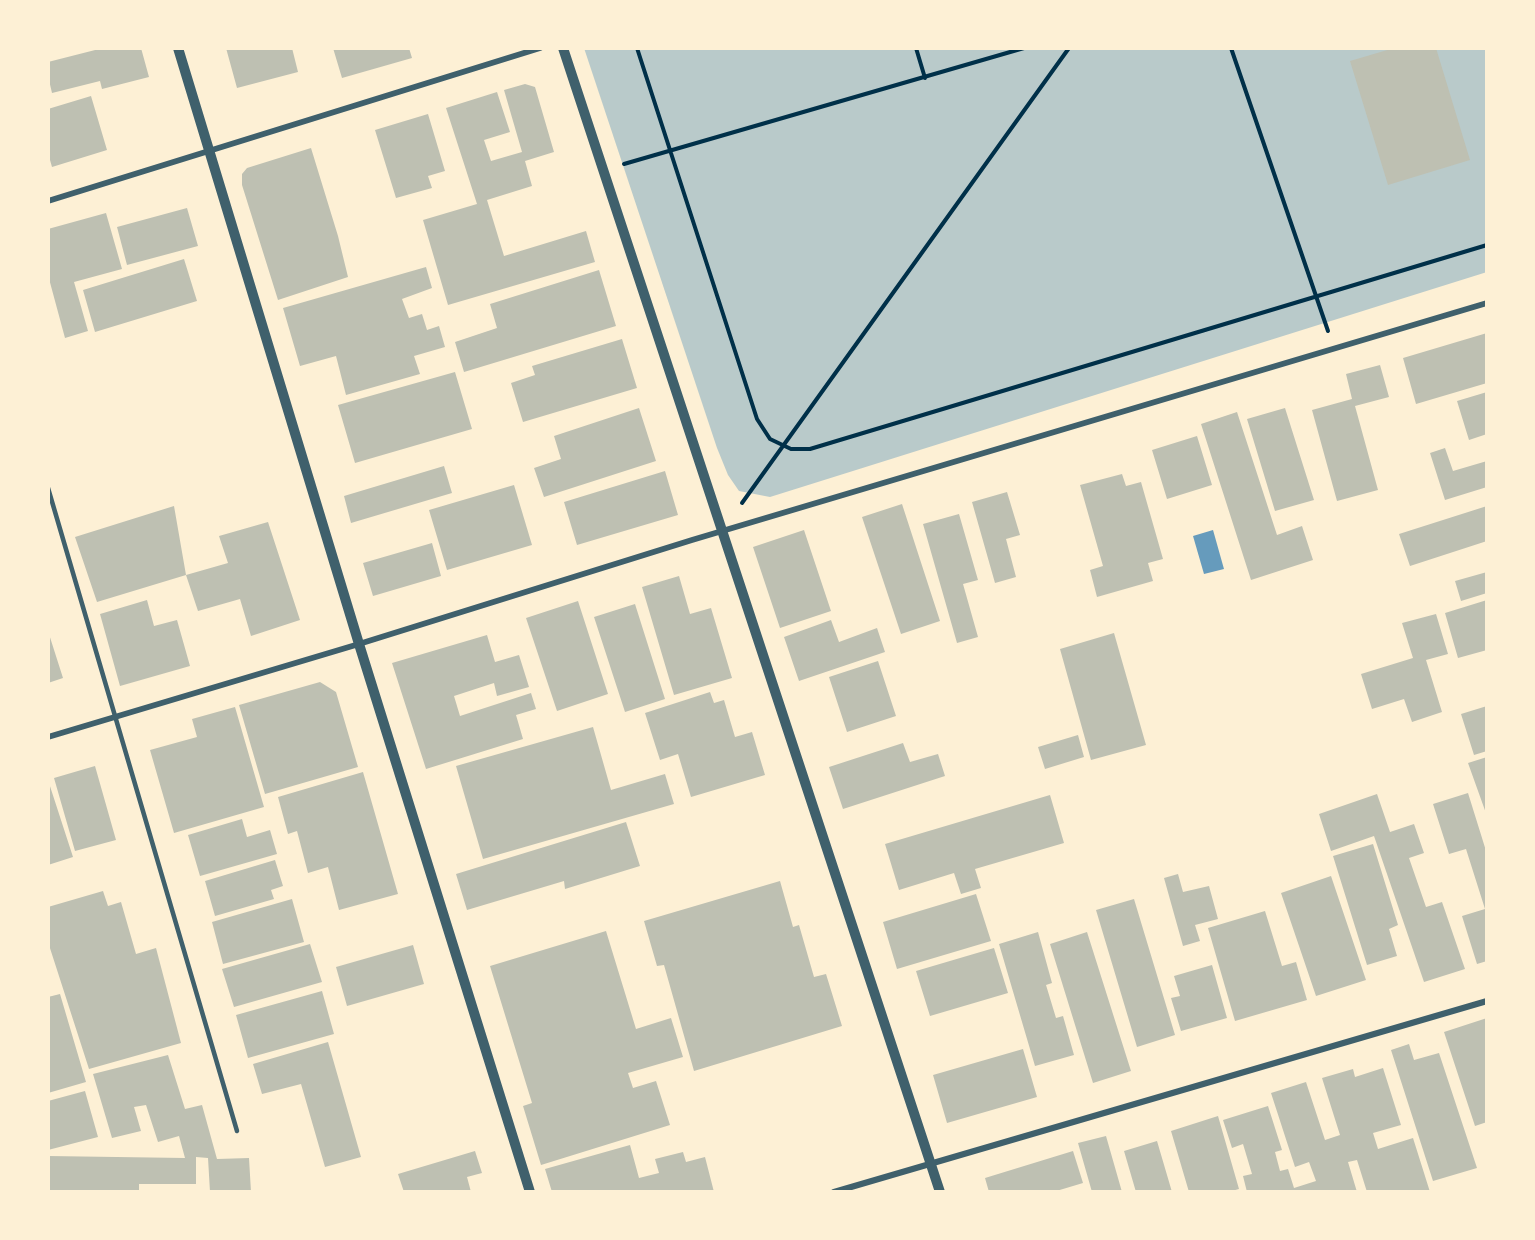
<!DOCTYPE html>
<style>
body{margin:0}
#map{position:relative;width:1535px;height:1240px;overflow:hidden;background:#fdf0d5;font-family:Jost,sans-serif}
canvas{display:block}
.frame{position:absolute;inset:0;border:50px solid #fdf0d5;pointer-events:none}
</style>
<div id="map">
<canvas width="1535" height="1240"></canvas>
<div class="frame"></div>
</div>
<script>
const c = document.querySelector('canvas').getContext('2d');
c.lineJoin = 'round';
function fill(path, color) {
  c.fillStyle = color;
  c.fill(path, 'evenodd');
}
function poly(rows) {
  const path = new Path2D();
  for (const r of rows) {
    path.moveTo(r[0], r[1]);
    for (let i = 2; i < r.length; i += 2) path.lineTo(r[i], r[i + 1]);
  }
  return path;
}
function trace(path, color, width, dash) {
  c.strokeStyle = color;
  c.lineWidth = width;
  c.lineCap = dash ? 'butt' : 'round';
  c.setLineDash(dash || []);
  c.stroke(path);
}
fill(poly([
 [584,48,1487,48,1487,272,770,497,739,491,728,475,717,448]
]), '#b9caca');
fill(poly([
 [1213,530,1224,569,1204,574,1193,536]
]), '#669bbc');
fill(poly([
 [103,48,141,48,149,77,102,89,100,81,52,93,48,76,48,62],
 [226,48,292,48,298,72,237,88],
 [333,48,409,48,412,58,342,78],
 [1394,48,1436,48,1470,160,1388,185,1350,61],
 [525,84,535,87,554,152,525,161,532,186,487,200,504,256,586,231,595,262,448,305,423,220,477,204,446,108,497,92,510,132,484,140,491,161,522,152,504,90],
 [91,96,107,150,52,167,48,153,48,109],
 [428,114,445,171,428,176,432,188,396,198,375,130],
 [311,148,338,236,348,277,278,300,242,185,242,174,247,168],
 [187,208,198,246,127,265,117,227],
 [106,213,122,269,74,282,88,331,65,338,48,275,48,229],
 [184,259,197,301,95,332,83,290],
 [426,267,432,288,402,299,409,318,422,314,427,330,439,326,445,347,414,356,420,374,346,395,336,356,300,366,283,308],
 [599,270,616,326,464,372,455,342,497,328,490,304],
 [1487,333,1487,383,1416,404,1403,358],
 [622,339,637,388,523,422,511,383,535,375,532,366],
 [1380,365,1389,397,1355,406,1378,490,1337,501,1312,410,1352,399,1346,374],
 [455,372,472,429,355,463,338,405],
 [1487,392,1487,434,1469,440,1457,401],
 [639,408,656,461,544,497,534,468,561,459,554,436],
 [1285,408,1314,500,1275,511,1247,419],
 [1237,412,1277,535,1302,526,1313,560,1251,580,1201,424],
 [1197,436,1212,485,1167,499,1152,450],
 [1445,448,1453,471,1487,461,1487,487,1445,500,1430,453],
 [444,466,452,493,351,523,344,496],
 [665,471,678,515,577,545,564,502],
 [1122,474,1126,486,1141,482,1163,559,1148,563,1153,581,1097,597,1090,570,1103,566,1080,485],
 [514,485,532,545,447,570,429,510],
 [1007,492,1020,535,1006,539,1016,577,995,583,972,502],
 [902,504,940,621,901,634,862,517],
 [174,506,186,575,97,602,75,537],
 [1487,506,1487,541,1410,566,1399,534],
 [959,514,978,580,963,584,978,637,957,643,923,524],
 [268,522,300,620,251,636,240,599,198,611,186,575,228,563,219,536],
 [804,530,831,611,780,628,753,547],
 [432,543,441,576,373,596,363,563],
 [1487,572,1487,593,1461,601,1455,581],
 [679,576,690,614,711,608,732,678,674,695,642,587],
 [147,600,154,626,177,620,190,666,120,686,100,614],
 [1487,600,1487,650,1458,658,1445,613],
 [578,601,608,694,557,711,526,618],
 [635,604,665,699,625,712,594,617],
 [1436,614,1448,654,1426,660,1442,712,1412,722,1404,699,1372,709,1361,674,1413,658,1402,623],
 [831,620,839,642,877,628,885,652,799,681,784,637],
 [48,631,63,678,48,683],
 [1114,633,1146,745,1091,760,1060,649],
 [487,635,495,662,519,655,529,687,497,696,494,683,454,696,460,716,531,693,536,709,516,715,523,739,426,769,392,663],
 [878,661,896,716,847,732,829,677],
 [320,682,336,692,358,767,265,794,239,705],
 [710,692,714,703,724,700,735,737,752,732,765,775,691,797,678,754,660,760,645,713],
 [1487,706,1487,751,1474,755,1461,714],
 [235,707,264,807,174,833,150,750,197,737,192,719],
 [593,727,611,790,665,774,674,804,483,859,456,766],
 [1078,735,1084,757,1045,769,1038,747],
 [903,743,910,762,938,754,945,776,843,809,829,767],
 [1487,757,1487,816,1468,763],
 [95,766,116,840,75,851,54,778],
 [363,772,398,894,339,910,328,867,308,873,297,831,288,834,278,797],
 [48,780,73,857,48,865],
 [1468,793,1487,854,1487,961,1477,964,1462,916,1485,909,1466,849,1449,854,1433,804],
 [1377,794,1390,832,1414,824,1424,853,1409,858,1426,907,1442,902,1465,969,1424,982,1374,836,1331,851,1319,814],
 [1050,795,1064,843,975,869,981,888,961,894,954,873,899,890,885,844],
 [242,819,247,837,270,830,277,854,200,876,188,835],
 [626,822,640,866,565,889,564,881,467,910,456,874],
 [1373,844,1398,925,1389,929,1397,956,1367,965,1333,856],
 [275,860,283,886,271,890,274,899,215,916,205,881],
 [1178,874,1183,892,1209,886,1218,919,1195,925,1200,941,1183,946,1164,878],
 [1331,876,1366,980,1316,996,1281,893],
 [780,881,793,927,799,925,814,977,826,974,842,1026,694,1071,664,965,657,966,644,921],
 [103,891,108,906,121,902,136,954,156,948,181,1043,89,1069,48,942,48,907],
 [976,894,991,941,897,969,883,922],
 [292,899,304,942,223,964,212,922],
 [1134,899,1175,1035,1137,1047,1096,910],
 [1265,911,1282,966,1296,962,1307,1000,1235,1021,1208,928],
 [606,931,636,1029,671,1018,683,1057,628,1073,633,1088,656,1081,670,1125,541,1165,523,1106,532,1103,490,966],
 [1038,932,1052,983,1046,985,1056,1018,1063,1016,1074,1055,1035,1066,999,944],
 [1087,932,1131,1071,1093,1083,1050,944],
 [310,944,322,982,234,1007,222,969],
 [413,945,424,984,347,1006,336,967],
 [994,948,1008,993,930,1016,916,971],
 [1212,965,1227,1018,1181,1031,1171,998,1180,996,1174,976],
 [322,991,334,1034,248,1058,236,1015],
 [60,994,86,1082,48,1093,48,997],
 [1487,1018,1487,1122,1475,1126,1444,1032],
 [328,1042,361,1157,325,1167,301,1084,262,1094,253,1064],
 [1409,1044,1414,1060,1439,1053,1477,1168,1433,1181,1391,1050],
 [1023,1049,1037,1097,947,1123,933,1075],
 [168,1055,185,1109,202,1105,217,1159,249,1158,251,1192,210,1192,208,1158,196,1157,196,1184,139,1184,139,1192,48,1192,48,1156,185,1158,179,1136,158,1142,146,1105,134,1107,141,1131,112,1138,93,1074],
 [1383,1068,1401,1125,1373,1133,1378,1149,1413,1138,1430,1192,1367,1192,1357,1160,1348,1162,1357,1192,1247,1192,1243,1176,1252,1174,1243,1144,1232,1148,1223,1120,1268,1106,1282,1150,1275,1152,1280,1171,1288,1169,1294,1188,1316,1181,1309,1162,1295,1167,1271,1093,1306,1082,1325,1140,1340,1135,1322,1078,1353,1069,1355,1077],
 [85,1091,98,1137,48,1150,48,1101],
 [1218,1116,1239,1189,1228,1192,1189,1192,1171,1131],
 [1106,1136,1122,1192,1092,1192,1078,1143],
 [1157,1141,1172,1192,1136,1192,1124,1151],
 [630,1145,639,1178,659,1173,655,1159,683,1152,686,1162,705,1157,714,1192,552,1192,545,1169],
 [475,1151,482,1173,467,1177,471,1192,404,1192,398,1174],
 [1073,1151,1083,1183,1053,1192,989,1192,985,1178]
]), '#bec0b2');
trace(poly([
 [637,48,757,419,770,439,791,449,810,449,1487,245],
 [916,48,925,78],
 [1231,48,1328,331],
 [624,164,1024,48],
 [742,503,1069,48]
]), '#003049', 4);
trace(poly([
 [48,488,237,1131]
]), '#3f606c', 4.5);
trace(poly([
 [48,201,540,48],
 [48,737,359,644,692,540,1487,303],
 [834,1192,1487,1001]
]), '#3f606c', 6);
trace(poly([
 [178,48,359,644,530,1192],
 [563,48,940,1192]
]), '#3f606c', 10);
</script>
